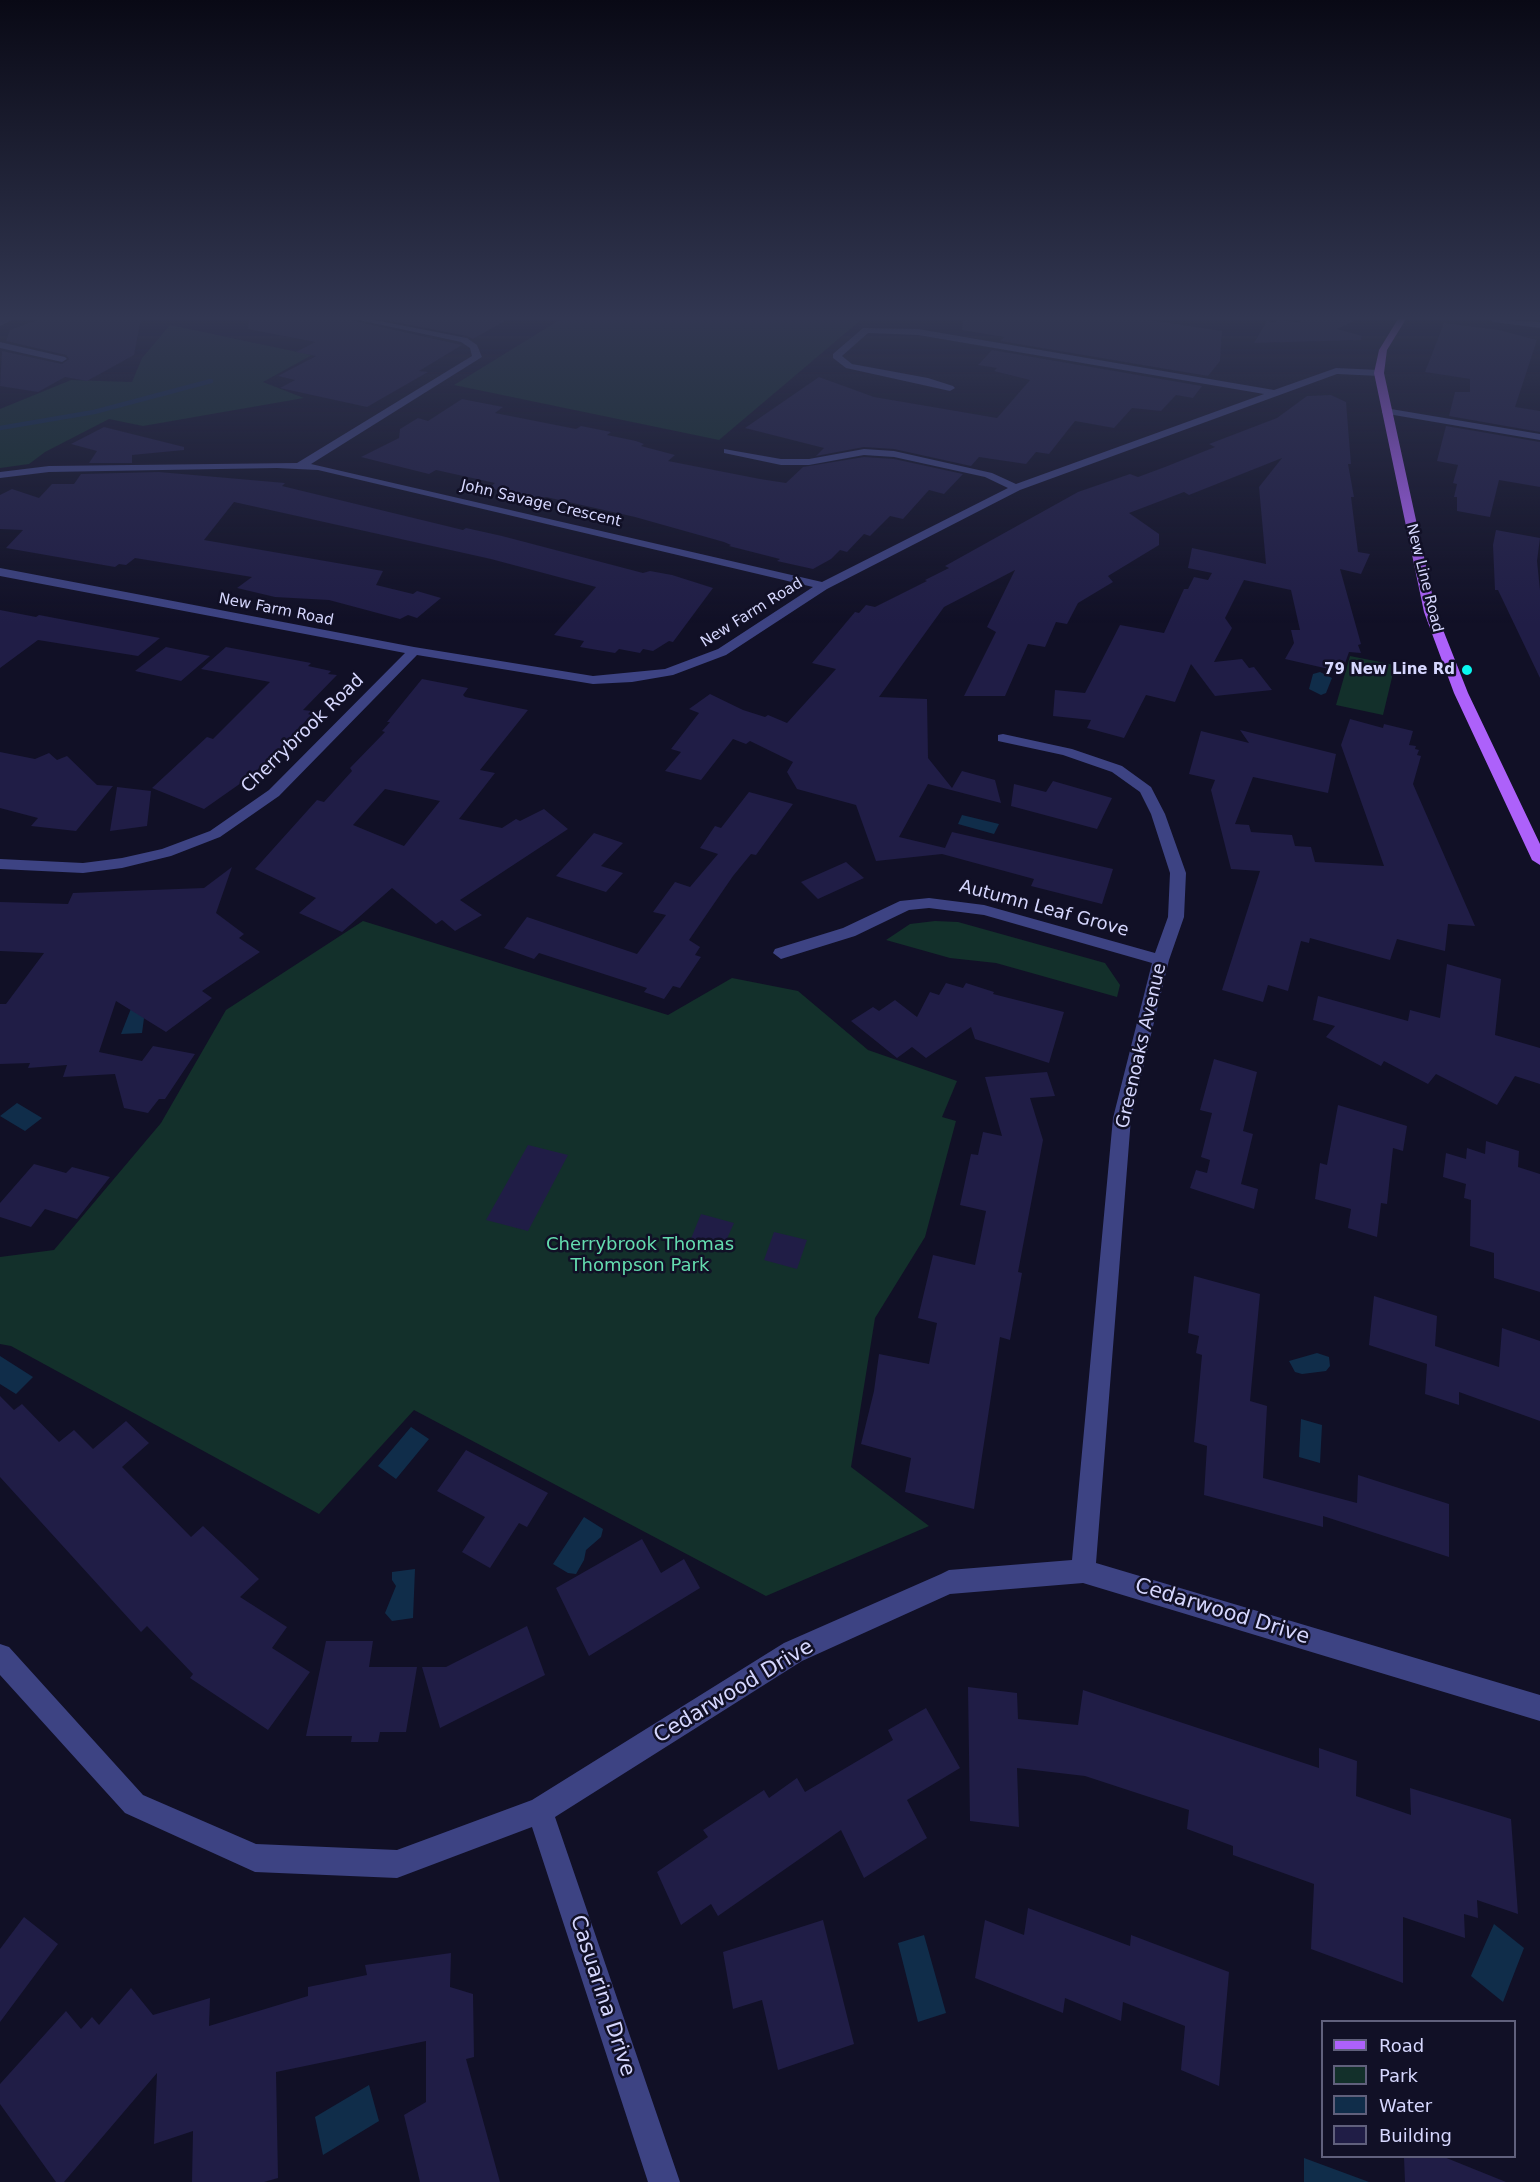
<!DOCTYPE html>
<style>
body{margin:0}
#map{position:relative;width:1540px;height:2182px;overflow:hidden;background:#111026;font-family:"DejaVu Sans",sans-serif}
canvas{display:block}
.legend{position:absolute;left:1321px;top:2020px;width:195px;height:138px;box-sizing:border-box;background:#111026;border:2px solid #60607c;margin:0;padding:8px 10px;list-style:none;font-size:18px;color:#d6d7fe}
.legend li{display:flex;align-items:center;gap:12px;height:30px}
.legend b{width:30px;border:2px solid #60607c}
</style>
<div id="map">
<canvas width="1540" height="2182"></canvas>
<ul class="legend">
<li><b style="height:8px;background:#ad61fa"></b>Road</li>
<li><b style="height:16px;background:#13302b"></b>Park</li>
<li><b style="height:16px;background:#102d4a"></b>Water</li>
<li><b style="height:16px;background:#201d46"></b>Building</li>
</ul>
</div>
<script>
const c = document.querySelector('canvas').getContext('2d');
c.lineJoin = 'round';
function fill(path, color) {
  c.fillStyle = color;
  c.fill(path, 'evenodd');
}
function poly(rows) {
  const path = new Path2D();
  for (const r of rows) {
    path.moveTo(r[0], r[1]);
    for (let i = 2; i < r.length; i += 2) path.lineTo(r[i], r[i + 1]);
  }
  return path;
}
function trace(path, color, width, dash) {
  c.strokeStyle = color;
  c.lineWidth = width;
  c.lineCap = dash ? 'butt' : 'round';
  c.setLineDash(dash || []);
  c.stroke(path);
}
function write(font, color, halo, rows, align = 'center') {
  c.font = font + ' "DejaVu Sans",sans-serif';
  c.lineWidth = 5;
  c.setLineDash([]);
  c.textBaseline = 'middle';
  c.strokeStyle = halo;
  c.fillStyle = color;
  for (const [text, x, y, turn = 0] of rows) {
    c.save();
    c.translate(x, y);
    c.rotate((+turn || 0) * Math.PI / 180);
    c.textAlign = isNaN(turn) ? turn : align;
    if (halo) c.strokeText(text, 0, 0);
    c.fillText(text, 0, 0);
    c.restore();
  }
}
fill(poly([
 [561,319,862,319,719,440,454,385],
 [170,325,312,355,263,382,304,398,143,426,109,419,45,452,29,464,0,468,0,409,71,380,132,382,142,358],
 [1350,656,1395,665,1383,715,1336,705],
 [363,921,668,1015,732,978,798,991,868,1050,957,1081,942,1117,956,1121,925,1237,875,1318,851,1467,929,1526,766,1596,414,1410,319,1514,11,1346,0,1344,0,1257,54,1250,161,1123,226,1010],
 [935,921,958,922,1105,963,1120,985,1117,997,996,963,950,958,886,940,910,924]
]), '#13302b');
fill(poly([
 [1320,672,1332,678,1326,693,1321,695,1309,689,1313,674],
 [962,815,999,824,994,834,958,824],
 [132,1006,144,1018,142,1033,121,1034],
 [17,1103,42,1118,25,1131,0,1116],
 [1317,1353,1329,1357,1330,1366,1326,1371,1302,1374,1295,1372,1289,1361],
 [0,1356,33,1377,16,1394,0,1384],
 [1301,1419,1322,1425,1320,1463,1299,1457],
 [411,1427,429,1439,396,1479,378,1466],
 [584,1517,603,1529,601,1537,586,1550,584,1560,576,1574,568,1573,553,1564],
 [415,1569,413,1618,392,1621,385,1613,396,1586,392,1580,392,1572],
 [1494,1924,1524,1948,1503,2002,1471,1976],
 [924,1935,946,2013,918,2022,898,1943],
 [369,2085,379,2121,323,2155,315,2117],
 [1304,2158,1369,2182,1304,2182]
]), '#102d4a');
trace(poly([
 [0,428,94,412,211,381]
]), '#102d4a', 4.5);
fill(poly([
 [40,319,141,319,134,355,87,381,65,377,38,392,0,386,2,351,62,364,69,359,66,355,6,341,10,330],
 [249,319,352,319,354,321,462,345,419,371,428,372,367,407,280,388,295,380,278,376,316,356,296,352,315,342,248,329],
 [379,319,508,319,473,339,467,336],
 [963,319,1142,319,1222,331,1220,361,1208,376,1000,341,1004,337,962,330],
 [1277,319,1300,323,1302,319,1358,319,1337,329,1362,336,1361,340,1254,343,1267,321,1275,323],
 [1444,323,1499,330,1537,340,1515,407,1540,411,1540,432,1449,416,1455,392,1470,392,1470,379,1425,372],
 [992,350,1202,386,1193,398,1176,395,1161,411,1132,408,1114,428,1075,421,1049,454,1036,452,1026,464,979,457,971,466,894,449,864,447,816,456,824,448,745,428,819,377,874,397,997,418,1030,380,994,371,997,368,978,365],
 [1331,395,1346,402,1351,464,1348,464,1354,497,1351,497,1358,552,1370,554,1361,574,1340,569,1361,644,1358,645,1361,653,1349,652,1342,672,1285,659,1294,643,1291,630,1300,630,1291,590,1244,580,1225,618,1232,628,1214,662,1242,659,1249,668,1254,667,1272,690,1215,696,1191,664,1175,702,1146,695,1124,738,1087,728,1091,720,1053,716,1055,690,1085,693,1120,625,1164,633,1184,589,1188,589,1194,577,1208,580,1212,573,1188,568,1192,548,1266,564,1259,487,1282,458,1189,495,1184,492,1129,513,1159,534,1159,545,1108,576,1113,582,1078,603,1067,624,1056,622,1045,647,1028,644,1005,696,964,696,996,632,987,627,1015,570,944,607,879,697,927,699,928,758,952,788,962,771,995,780,1001,803,928,784,899,837,945,848,952,832,1113,869,1102,904,1031,886,1034,879,942,854,876,861,856,805,797,789,787,772,793,762,750,741,746,744,733,739,701,780,665,771,681,752,671,749,699,713,689,709,710,694,743,710,765,717,768,715,787,723,836,669,812,663,855,612,859,613,866,605,875,607,927,581,925,580,949,568,945,566,1078,492,1130,474,1138,477,1165,467,1215,447,1209,444,1277,418,1307,396],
 [462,399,503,407,495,413,576,429,581,426,611,432,607,435,636,441,644,444,641,446,675,455,668,461,760,479,786,483,803,467,864,457,894,459,963,474,944,494,929,490,903,519,890,516,870,536,864,534,847,552,840,550,831,559,813,569,777,561,780,559,729,546,731,545,724,542,635,517,546,497,536,499,489,488,495,483,436,470,429,474,361,457,399,438,400,429,418,418,428,421],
 [1446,426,1540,442,1540,487,1499,480,1490,517,1457,511,1457,497,1454,497,1457,484,1453,483,1458,465,1437,461],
 [104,427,184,447,184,450,132,455,132,463,89,463,97,451,71,444],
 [159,472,285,483,282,486,463,530,466,528,502,536,643,573,650,571,672,575,713,588,673,642,669,641,653,651,643,649,640,653,619,649,615,653,580,647,584,641,554,635,596,587,491,559,234,502,204,540,383,571,376,585,413,594,417,591,441,598,417,618,408,615,400,619,329,600,275,597,237,588,252,577,135,558,126,565,119,564,115,567,6,548,23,530,0,529,0,495,12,489,39,498,52,484,74,484,81,474],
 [1496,530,1540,538,1537,561,1540,590,1540,678,1498,590,1495,590,1493,545],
 [0,610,36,617,39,615,160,638,138,656,38,640,0,668],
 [166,647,210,656,181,681,135,671],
 [226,647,311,663,308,666,331,671,328,674,337,675,303,710,312,711,308,714,311,715,285,744,251,776,204,809,152,788,207,737,213,739,270,682,201,669],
 [422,679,468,688,463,695,465,697,528,710,480,770,495,773,459,819,502,828,516,819,520,821,544,809,568,829,460,900,482,915,455,931,442,920,436,924,392,888,342,932,299,913,316,898,255,869,317,800,324,802,352,771,350,768,385,732,382,731,390,722,387,722],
 [385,789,440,801,404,846,353,825],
 [1350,719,1383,728,1384,724,1413,731,1409,745,1416,746,1415,749,1419,750,1417,755,1421,756,1413,784,1475,926,1448,924,1445,951,1397,939,1390,960,1310,938,1309,943,1301,941,1288,991,1268,985,1263,1002,1222,990,1260,871,1231,869,1211,790,1215,780,1189,774,1201,731,1249,743,1240,730,1336,754,1328,793,1253,777,1235,824,1249,825,1251,832,1292,835,1295,846,1311,847,1315,862,1384,866,1341,745],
 [0,752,35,759,49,753,57,760,67,756,97,785,113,786,76,831,31,826,38,818,0,808],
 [1053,781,1112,798,1097,829,1011,806,1014,784,1046,792],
 [117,787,151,791,147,826,110,831],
 [749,792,793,804,756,855,751,854,733,876,689,940,700,947,695,955,701,957,680,988,673,986,664,999,644,992,647,988,539,953,534,959,504,948,527,917,637,954,666,915,653,912,675,882,690,887,718,854,700,848,715,826,721,828],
 [594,833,623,843,601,866,623,873,606,892,556,876],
 [846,862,864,878,818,899,801,882],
 [232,867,216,913,244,934,239,938,260,952,202,991,212,998,166,1032,116,1001,99,1052,142,1061,153,1046,195,1054,165,1099,159,1099,148,1113,124,1108,115,1074,63,1077,67,1065,28,1068,30,1063,0,1064,0,1004,6,1004,44,953,0,951,0,902,68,904,73,893,204,888],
 [1447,964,1501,979,1495,1035,1540,1048,1540,1084,1515,1076,1497,1105,1436,1074,1428,1084,1384,1061,1381,1066,1326,1037,1335,1026,1313,1020,1318,996,1408,1021,1410,1010,1440,1018],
 [946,983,963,988,966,983,994,992,993,994,1064,1012,1049,1063,975,1039,971,1027,926,1058,912,1047,897,1058,851,1021,873,1007,879,1011,895,1000,917,1017,930,992,939,995],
 [1214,1059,1257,1072,1243,1131,1253,1134,1241,1184,1258,1189,1254,1209,1190,1188,1196,1170,1207,1173,1210,1160,1201,1157,1212,1113,1200,1110],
 [1047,1072,1055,1096,1030,1098,1043,1140,1018,1272,1022,1273,1010,1340,1000,1337,974,1509,905,1492,911,1458,861,1444,874,1391,879,1354,929,1364,937,1323,918,1318,933,1255,975,1265,986,1211,960,1205,971,1154,978,1155,983,1132,1002,1136,985,1077],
 [1338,1105,1407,1126,1403,1151,1393,1148,1387,1204,1381,1203,1377,1237,1348,1228,1351,1209,1315,1199,1320,1163,1327,1165],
 [1486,1141,1519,1151,1518,1167,1540,1174,1540,1292,1494,1278,1494,1253,1470,1246,1471,1200,1464,1198,1466,1184,1443,1177,1446,1153,1466,1159,1467,1148,1485,1154],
 [528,1145,568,1155,528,1231,486,1220],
 [34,1164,66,1173,72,1167,110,1177,77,1219,45,1209,31,1227,0,1217,0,1203],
 [701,1214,734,1223,722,1250,690,1241],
 [774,1232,807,1240,797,1269,764,1260],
 [1194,1276,1260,1294,1250,1401,1267,1406,1263,1478,1357,1503,1358,1475,1449,1504,1449,1557,1323,1516,1323,1527,1204,1495,1207,1446,1194,1442,1202,1355,1196,1353,1199,1336,1188,1333],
 [1374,1296,1437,1316,1435,1346,1499,1367,1502,1328,1540,1341,1540,1421,1459,1392,1459,1405,1425,1394,1427,1364,1369,1345],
 [0,1396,14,1410,22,1404,59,1442,74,1430,93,1449,126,1421,149,1443,122,1467,191,1537,203,1526,259,1579,240,1597,287,1627,272,1648,310,1672,268,1730,190,1678,193,1674,147,1626,141,1632,0,1477],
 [466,1450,548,1493,527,1527,519,1523,490,1568,462,1552,485,1517,437,1491],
 [642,1539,661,1573,684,1559,700,1588,589,1656,556,1588],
 [527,1626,545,1675,440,1728,422,1667,446,1667],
 [326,1641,373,1641,369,1667,417,1667,406,1732,380,1732,378,1742,351,1742,352,1736,306,1736],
 [968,1687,1017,1693,1018,1719,1078,1725,1083,1690,1319,1768,1319,1748,1357,1761,1356,1796,1411,1815,1410,1788,1511,1819,1518,1914,1477,1900,1478,1918,1464,1914,1465,1938,1403,1917,1403,1983,1311,1949,1314,1884,1233,1855,1233,1846,1187,1829,1189,1810,1085,1776,1017,1768,1019,1827,970,1821],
 [926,1708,960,1768,907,1800,927,1838,864,1878,841,1830,718,1916,711,1904,681,1925,657,1872,708,1837,703,1830,764,1790,769,1798,797,1778,805,1792,893,1740,888,1730],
 [1028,1908,1130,1946,1131,1935,1229,1972,1219,2086,1181,2070,1185,2026,1123,2002,1121,2021,1065,1998,1063,2013,975,1978,985,1920,1024,1935],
 [24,1917,58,1944,0,2022,0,1949],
 [823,1920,854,2044,778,2070,762,2000,733,2009,723,1952],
 [451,1953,450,1987,473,1994,474,2057,466,2059,500,2182,420,2182,404,2115,426,2102,426,2041,276,2072,278,2178,264,2182,192,2182,193,2131,154,2144,157,2073,64,2182,56,2182,0,2104,0,2084,66,2011,81,2029,92,2017,99,2025,131,1988,153,2015,210,1998,209,2026,308,1996,308,1987,367,1975,365,1965],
 [1404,2157,1444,2157,1506,2182,1405,2182]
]), '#201d46');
fill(poly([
 [3,319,14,319,0,326,0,320,3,319],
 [354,319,369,319,467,338,477,345,482,357,311,464,822,582,1008,488,985,477,894,457,864,455,809,465,781,465,724,453,724,449,781,459,809,459,864,449,894,451,992,473,1016,484,1264,394,918,335,868,333,842,356,852,364,928,378,953,386,955,388,950,391,846,368,833,358,833,354,863,328,918,329,1274,390,1336,368,1379,370,1384,373,1379,376,1337,374,1020,490,827,589,726,655,673,675,632,682,593,684,417,655,279,796,220,837,171,856,122,868,83,873,0,869,0,859,83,863,122,858,162,849,210,831,269,790,405,653,0,576,0,568,414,647,593,676,665,669,718,649,813,587,318,470,277,468,49,472,0,478,0,472,49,466,297,463,472,356,470,348,461,342,354,319],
 [1489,319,1540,322,1540,328,1493,322,1489,319],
 [0,342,65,357,67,359,62,362,0,348,0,342],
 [1385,408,1540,434,1540,440,1382,413,1382,409,1385,408],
 [1003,734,1072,749,1122,766,1151,787,1165,814,1186,873,1184,917,1169,960,1131,1118,1096,1563,1540,1695,1540,1721,1083,1583,950,1594,802,1661,555,1817,680,2182,648,2182,532,1827,397,1878,255,1872,125,1813,0,1675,0,1644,9,1647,143,1795,256,1844,397,1850,532,1800,784,1643,941,1574,949,1570,1072,1560,1113,1118,1152,963,984,915,929,908,909,910,855,936,781,959,773,953,775,949,843,928,900,901,929,898,984,905,1155,953,1168,917,1170,873,1151,814,1140,792,1112,772,1063,755,998,741,998,735,1003,734]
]), '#3d4383');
fill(poly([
 [1398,319,1406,319,1387,350,1384,373,1436,612,1468,693,1540,844,1540,865,1532,860,1454,693,1424,612,1374,373,1379,350,1398,319]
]), '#ad61fa');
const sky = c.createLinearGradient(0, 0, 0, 624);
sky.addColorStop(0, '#090915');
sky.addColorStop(0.51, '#323752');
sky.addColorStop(1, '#32375200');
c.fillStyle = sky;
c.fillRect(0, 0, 1540, 624);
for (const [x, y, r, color] of [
 [1467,670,6,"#09f7f0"]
]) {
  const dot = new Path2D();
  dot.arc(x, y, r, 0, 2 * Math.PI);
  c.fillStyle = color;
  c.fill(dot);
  trace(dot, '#111026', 2);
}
write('15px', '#d6d7fe', '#111026', [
 ["John Savage Crescent",541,504,13],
 ["New Line Road",1424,578,76],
 ["New Farm Road",276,610,11],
 ["New Farm Road",752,613,-32]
]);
write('bold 15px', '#d6d7fe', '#111026', [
 ["79 New Line Rd",1455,670]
], 'right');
write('18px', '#d6d7fe', '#111026', [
 ["Cherrybrook Road",303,734,-44],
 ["Autumn Leaf Grove",1044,909,15],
 ["Greenoaks Avenue",1142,1046,-77]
]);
write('18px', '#64dcaf', '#111026', [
 ["Cherrybrook Thomas",640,1245],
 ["Thompson Park",640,1266]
]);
write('21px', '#d6d7fe', '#111026', [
 ["Cedarwood Drive",1222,1612,17],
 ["Cedarwood Drive",734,1692,-31],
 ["Casuarina Drive",602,1996,72]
]);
</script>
